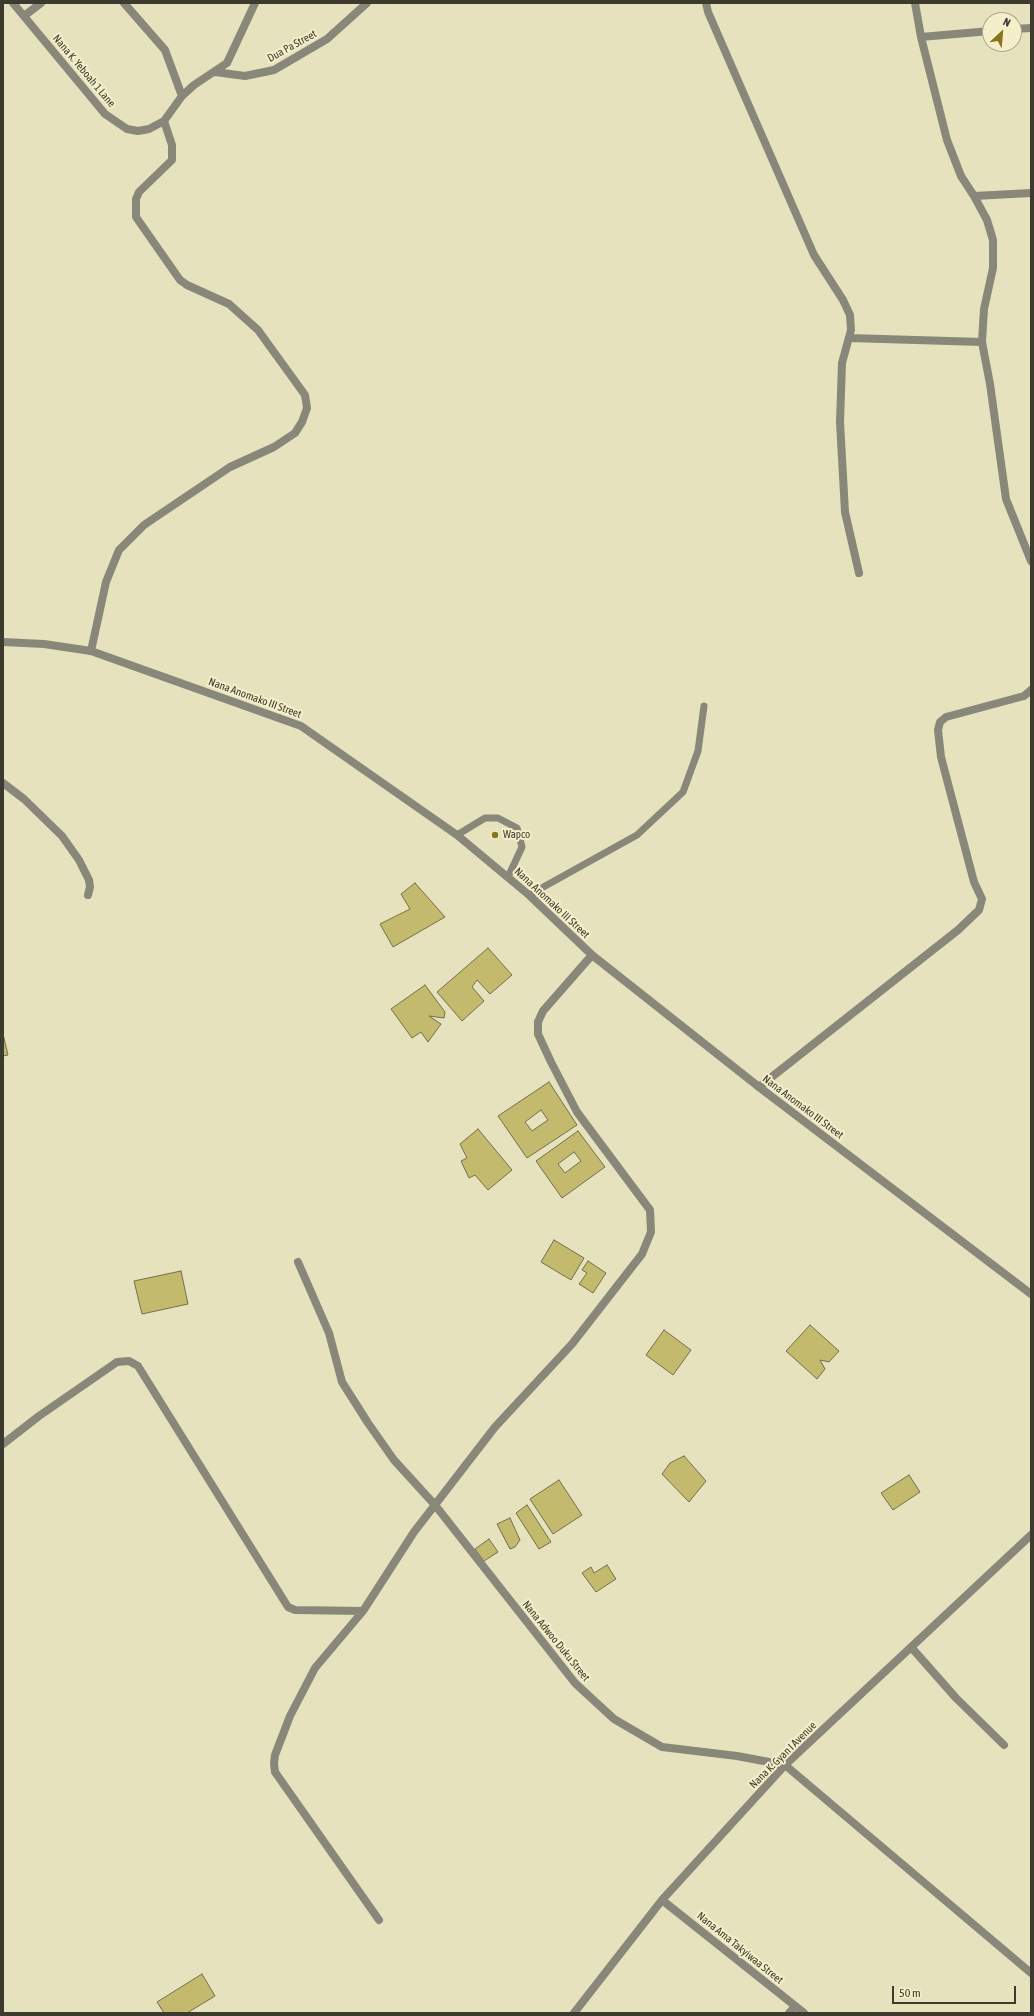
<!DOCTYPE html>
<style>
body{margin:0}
#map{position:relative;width:1034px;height:2016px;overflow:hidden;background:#e6e2bd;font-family:"Asap Condensed",sans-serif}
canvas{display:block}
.frame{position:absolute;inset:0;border:4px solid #3d3b2d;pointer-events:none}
.north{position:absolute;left:982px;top:12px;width:40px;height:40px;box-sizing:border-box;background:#f4efca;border:1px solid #aba78b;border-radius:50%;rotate:26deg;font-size:11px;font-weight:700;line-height:16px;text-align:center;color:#3d3b2d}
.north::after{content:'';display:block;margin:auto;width:14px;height:18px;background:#83771b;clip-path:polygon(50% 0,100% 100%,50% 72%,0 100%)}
.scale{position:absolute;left:892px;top:1986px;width:124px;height:18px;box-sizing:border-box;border:2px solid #3d3b2d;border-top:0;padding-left:5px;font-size:12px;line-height:14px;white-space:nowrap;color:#3d3b2d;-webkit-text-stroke:3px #f4efca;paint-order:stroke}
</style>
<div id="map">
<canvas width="1034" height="2016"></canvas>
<div class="frame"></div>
<div class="north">N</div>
<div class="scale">50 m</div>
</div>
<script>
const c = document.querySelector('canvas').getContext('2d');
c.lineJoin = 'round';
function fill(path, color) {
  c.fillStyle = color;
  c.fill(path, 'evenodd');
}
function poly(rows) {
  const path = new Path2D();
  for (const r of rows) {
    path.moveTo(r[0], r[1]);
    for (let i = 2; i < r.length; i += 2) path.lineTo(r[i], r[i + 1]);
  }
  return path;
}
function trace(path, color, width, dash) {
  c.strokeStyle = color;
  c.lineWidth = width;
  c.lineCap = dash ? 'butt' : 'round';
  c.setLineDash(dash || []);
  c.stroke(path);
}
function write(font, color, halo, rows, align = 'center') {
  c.font = font + ' "Asap Condensed",sans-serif';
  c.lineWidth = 4;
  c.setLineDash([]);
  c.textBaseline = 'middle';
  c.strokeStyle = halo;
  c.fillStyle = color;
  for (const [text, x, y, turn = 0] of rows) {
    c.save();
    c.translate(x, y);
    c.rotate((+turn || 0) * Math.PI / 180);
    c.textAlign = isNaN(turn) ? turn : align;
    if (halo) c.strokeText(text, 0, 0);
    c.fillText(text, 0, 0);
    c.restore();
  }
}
const building = poly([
 [415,883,445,917,393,947,380,924,410,909,401,894,415,883],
 [488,948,512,975,490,994,477,980,472,987,484,1001,462,1021,437,992,488,948],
 [425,985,445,1012,444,1018,429,1016,441,1024,428,1042,421,1032,412,1038,391,1009,425,985],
 [3,1034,8,1055,3,1056,3,1034],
 [549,1082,577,1125,527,1158,498,1116,549,1082],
 [541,1110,548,1120,532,1131,525,1122,541,1110],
 [478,1129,512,1170,488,1190,475,1175,469,1178,461,1161,467,1158,460,1144,478,1129],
 [578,1131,605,1167,562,1198,536,1161,578,1131],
 [574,1152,581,1161,565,1173,558,1164,574,1152],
 [554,1240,584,1258,571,1280,541,1262,554,1240],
 [588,1261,606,1273,593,1293,579,1284,587,1273,582,1270,588,1261],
 [181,1271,188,1304,142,1314,134,1281,181,1271],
 [810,1325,839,1351,829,1362,820,1360,825,1369,817,1379,786,1351,810,1325],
 [664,1330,691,1350,673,1375,646,1355,664,1330],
 [684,1456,706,1481,689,1502,662,1474,670,1463,684,1456],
 [909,1475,920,1492,893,1510,881,1493,909,1475],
 [559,1480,582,1515,553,1534,530,1499,559,1480],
 [527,1505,551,1542,539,1549,516,1513,527,1505],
 [510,1518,520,1540,515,1547,510,1549,497,1524,510,1518],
 [489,1539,498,1552,484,1561,475,1549,489,1539],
 [607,1565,616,1579,596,1592,582,1573,591,1567,594,1573,607,1565],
 [202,1974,215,1996,187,2013,164,2013,157,2002,202,1974]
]);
fill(building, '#c4ba6e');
trace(building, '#726e4d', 1);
trace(poly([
 [457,835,485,818,498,818,517,828,522,847,508,877],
 [529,895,637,835,683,792,698,751,704,706]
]), '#898779', 7);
trace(poly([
 [13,3,105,114,127,129,138,131,149,129,164,121,182,96,194,85,227,63,255,3],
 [124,3,165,50,182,96],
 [706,3,708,12,814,255,843,300,850,315,851,330,842,363,840,422,845,512,859,573],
 [915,3,921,37,990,31],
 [24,16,41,3],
 [1014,29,1031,28],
 [921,37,947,140,961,176,974,196,1031,193],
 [215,72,245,76,274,70,327,39,367,3],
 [974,196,987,220,993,240,993,268,984,309,982,342,990,384,1006,499,1031,561],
 [849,338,982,342],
 [91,651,106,582,119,550,144,525,230,467,274,447,295,433,302,422,307,408,305,395,258,330,229,304,187,285,180,280,136,217,136,199,139,192,172,160,172,145,164,121],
 [3,783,24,799,62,836,79,860,89,880,90,887,88,895],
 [759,1087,958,930,979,910,982,899,974,882,941,757,938,730,940,722,946,717,1024,696,1031,690],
 [298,1262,329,1333,342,1382,368,1423,394,1460,435,1505,575,1683,614,1719,662,1747,737,1756,785,1765,1031,1973],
 [3,1444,39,1416,117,1362,129,1361,138,1366,288,1607,295,1610,363,1611,315,1668,290,1716,275,1755,274,1763,275,1772,379,1920],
 [363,1611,414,1532,495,1427,572,1344,642,1254,651,1232,650,1210,577,1112,551,1062,538,1034,538,1022,543,1011,592,955],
 [911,1647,956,1698,1004,1745],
 [662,1900,804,2013],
 [574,2013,662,1900,785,1765,1031,1535],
 [789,2013,795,2006]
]), '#898779', 8);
trace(poly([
 [3,642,44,644,91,651,301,726,457,835,529,895,592,955,759,1087,1031,1294]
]), '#898779', 8);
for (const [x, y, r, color] of [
 [495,835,4,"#83771b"]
]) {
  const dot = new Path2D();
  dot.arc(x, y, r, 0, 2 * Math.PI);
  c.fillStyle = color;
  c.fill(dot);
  trace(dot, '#f4efca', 1.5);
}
write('11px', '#3d3b2d', '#f4efca', [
 ["Dua Pa Street",292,46,-29],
 ["Nana K. Yeboah 1 Lane",84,71,50],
 ["Nana Anomako III Street",255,698,20],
 ["Nana Anomako III Street",552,903,43],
 ["Nana Anomako III Street",803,1107,37],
 ["Nana Adwoo Duku Street",556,1641,51],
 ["Nana K. Gyan I Avenue",783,1755,-45],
 ["Nana Ama Takyiwaa Street",740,1948,39]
]);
write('11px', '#3d3b2d', '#f4efca', [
 ["Wapco",503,835]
], 'left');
</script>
